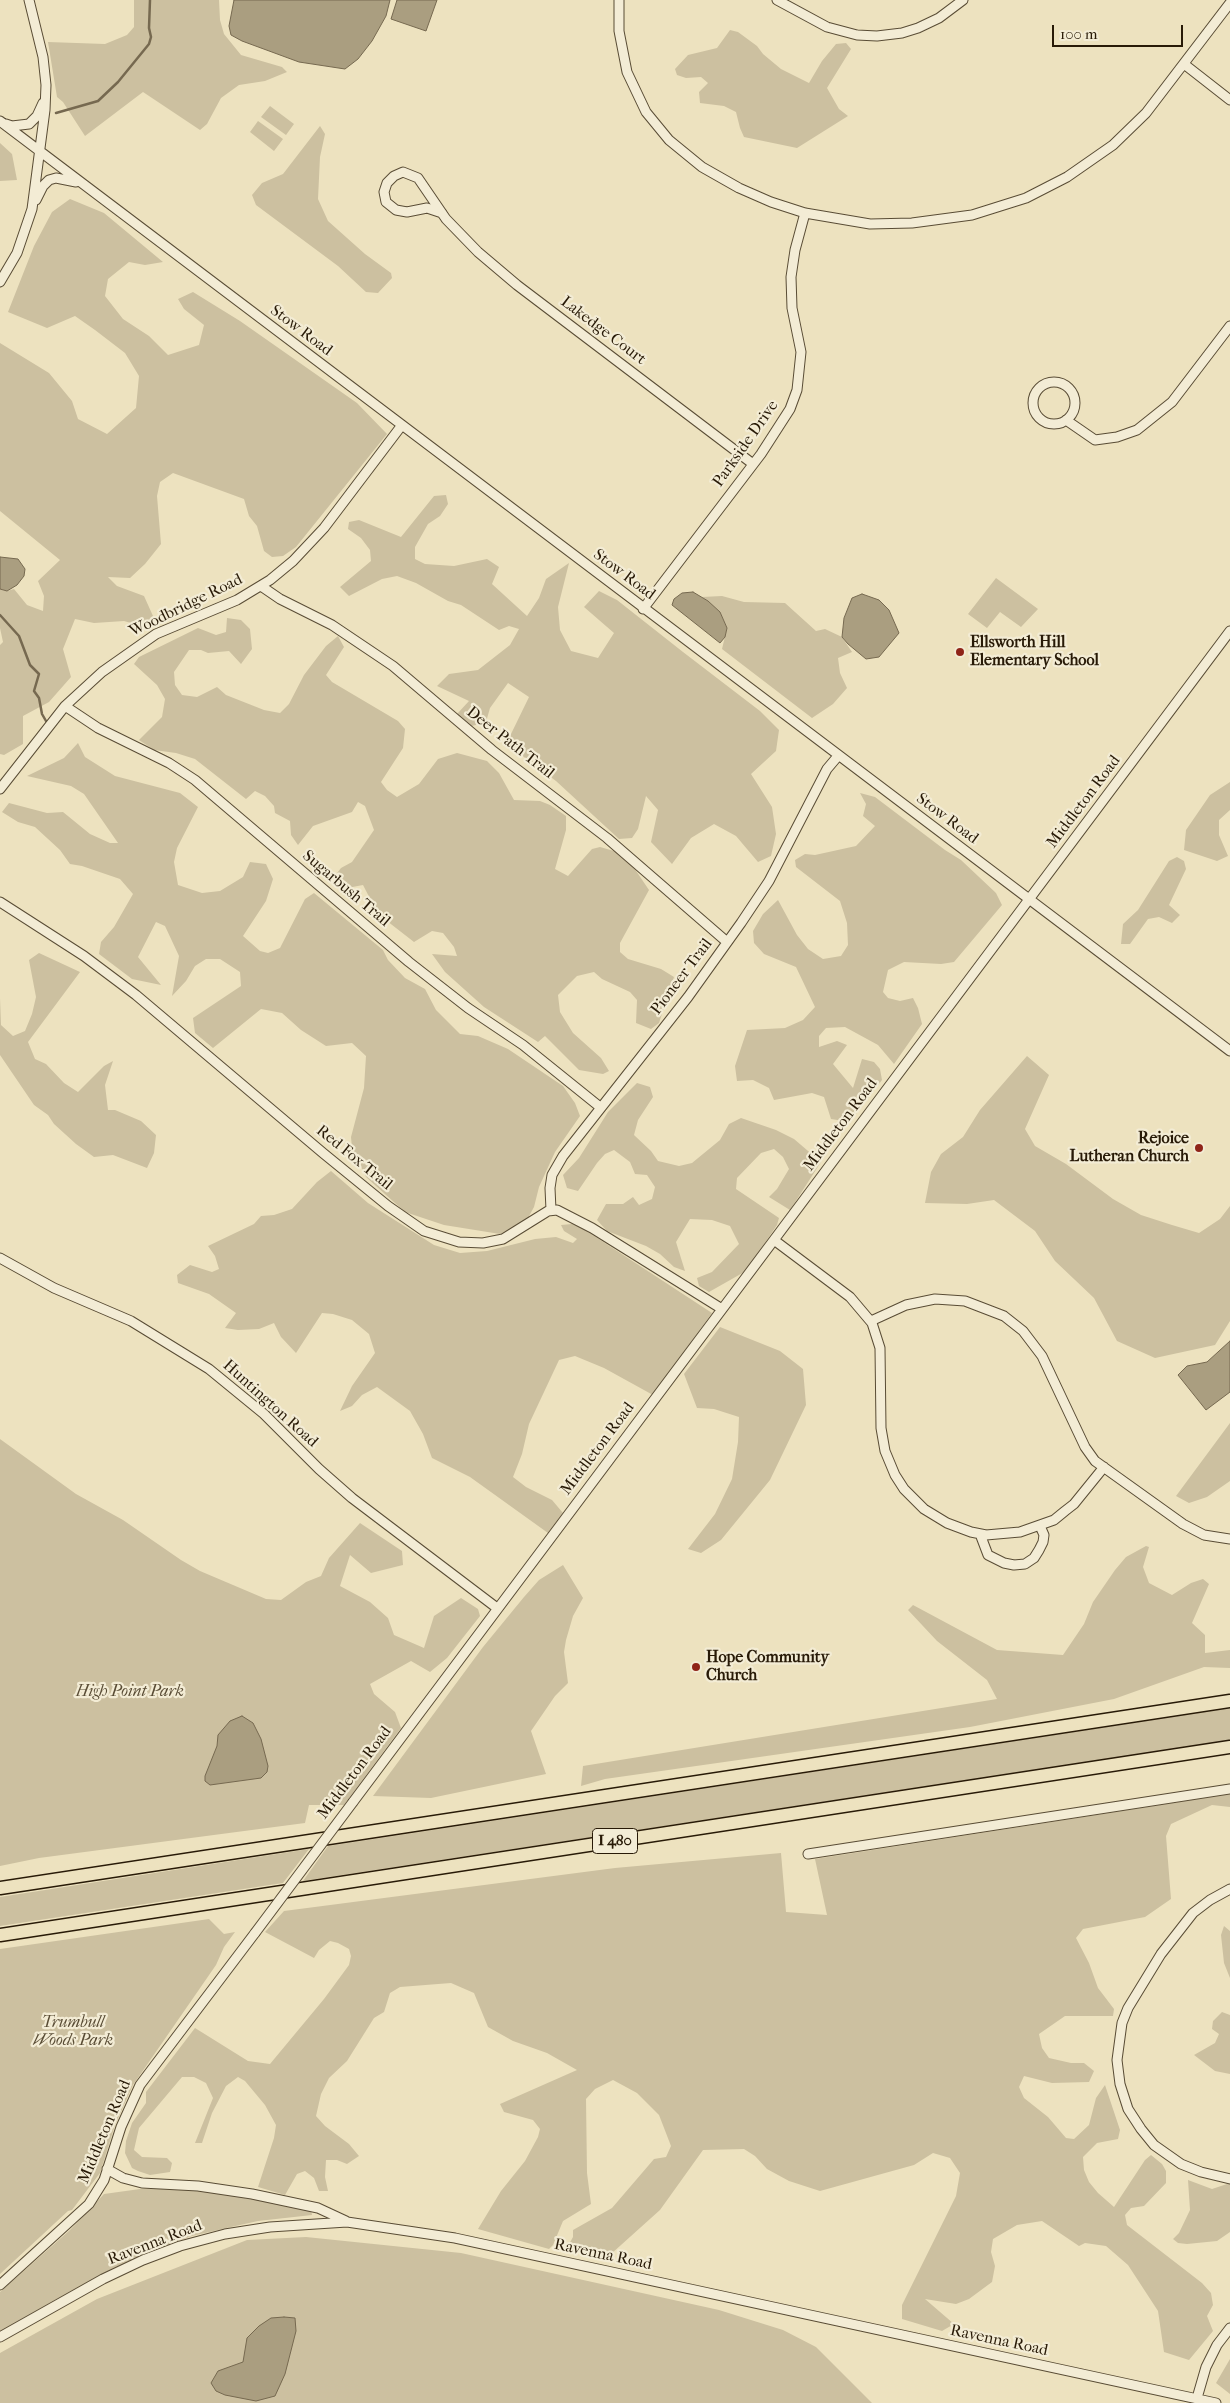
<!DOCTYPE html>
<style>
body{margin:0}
#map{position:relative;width:1230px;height:2403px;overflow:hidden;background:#ede2bf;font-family:"IM FELL French Canon",serif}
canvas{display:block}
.scale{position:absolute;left:1052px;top:25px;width:131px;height:22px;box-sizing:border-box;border:2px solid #281a07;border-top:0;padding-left:6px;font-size:15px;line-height:18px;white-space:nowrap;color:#281a07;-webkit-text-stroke:4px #f3ecd5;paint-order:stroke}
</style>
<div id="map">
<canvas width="1230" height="2403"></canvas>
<div class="scale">100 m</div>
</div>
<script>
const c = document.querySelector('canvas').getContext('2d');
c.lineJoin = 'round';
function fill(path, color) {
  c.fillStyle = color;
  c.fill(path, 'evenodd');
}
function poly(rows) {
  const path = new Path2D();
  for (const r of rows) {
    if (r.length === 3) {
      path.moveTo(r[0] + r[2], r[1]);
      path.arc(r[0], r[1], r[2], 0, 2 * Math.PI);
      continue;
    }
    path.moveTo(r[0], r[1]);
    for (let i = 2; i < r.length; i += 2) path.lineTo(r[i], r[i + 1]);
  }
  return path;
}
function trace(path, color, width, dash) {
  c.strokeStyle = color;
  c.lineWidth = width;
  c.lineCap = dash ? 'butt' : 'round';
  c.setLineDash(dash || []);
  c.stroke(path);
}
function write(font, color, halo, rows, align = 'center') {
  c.font = font + ' "IM FELL French Canon",serif';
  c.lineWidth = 4.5;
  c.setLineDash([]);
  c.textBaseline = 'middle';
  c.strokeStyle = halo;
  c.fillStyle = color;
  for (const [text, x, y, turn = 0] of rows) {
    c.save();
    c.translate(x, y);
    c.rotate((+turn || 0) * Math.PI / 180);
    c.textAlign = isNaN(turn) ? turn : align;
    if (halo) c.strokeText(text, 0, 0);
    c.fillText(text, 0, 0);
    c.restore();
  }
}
fill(poly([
 [134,0,219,0,220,20,224,34,241,55,282,67,287,72,265,81,239,85,221,98,207,124,200,130,143,92,85,136,63,102,57,97,48,42,105,44,127,35,134,27],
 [730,30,738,32,757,46,763,54,781,69,809,83,822,61,836,44,846,43,851,49,827,88,839,109,848,116,797,148,744,137,740,128,736,112,724,106,700,103,699,92,708,83,701,77,686,78,677,75,675,69,688,55,717,48],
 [270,106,294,124,286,135,261,117],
 [258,121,283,139,274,151,250,132],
 [320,126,325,134,320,157,318,199,328,221,365,254,391,273,392,278,378,293,366,292,338,266,256,205,252,195,262,183,283,174],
 [0,143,12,154,17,180,0,181],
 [70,199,104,213,163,262,145,265,129,262,108,279,105,296,123,319,149,336,168,355,199,345,204,325,184,309,178,299,193,292,240,321,357,403,387,434,296,547,283,556,272,557,264,551,257,526,249,516,244,499,173,473,160,482,157,496,161,544,145,564,130,578,108,577,117,586,144,596,153,616,145,627,124,621,94,623,75,619,63,649,71,677,49,702,23,716,23,744,4,755,0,754,0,645,3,642,0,628,0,589,7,591,14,589,27,605,43,611,44,596,38,581,60,560,0,511,0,343,49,373,72,401,78,419,107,434,136,408,139,376,125,353,95,330,75,316,47,328,8,312,34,246,52,212],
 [446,495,448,504,440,516,428,524,415,547,415,559,425,564,454,566,487,559,499,567,492,584,527,616,539,598,546,579,569,563,558,607,560,630,571,651,598,658,614,633,584,607,599,591,617,600,683,652,760,711,779,730,776,751,751,774,772,807,776,834,771,856,758,862,736,836,714,824,691,838,672,864,651,842,658,810,646,796,638,829,632,838,619,839,556,781,504,742,511,734,529,697,508,683,490,708,486,722,472,726,457,714,469,701,437,686,449,674,478,670,510,645,519,629,509,626,499,630,461,605,448,601,416,583,397,576,382,579,349,596,340,587,371,561,370,550,361,538,348,529,349,522,359,520,401,537,434,496],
 [996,578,1038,609,1021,627,1000,612,987,628,968,614],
 [722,596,744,602,785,603,816,631,825,629,842,637,852,652,838,658,840,673,847,688,833,704,812,718,722,649,727,628,720,612,702,597],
 [227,618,241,620,250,629,252,649,241,664,229,651,208,653,201,650,189,650,174,672,175,685,182,695,197,697,217,687,226,695,264,710,280,713,289,704,304,675,326,646,338,636,344,647,326,675,332,682,398,721,405,729,403,748,381,782,387,790,397,797,419,784,438,759,457,753,487,761,499,773,514,800,540,801,550,805,566,816,566,830,555,869,568,876,592,849,600,847,614,851,628,859,649,890,620,943,620,952,628,959,661,969,674,977,659,1023,651,1029,636,1023,637,1000,630,992,602,979,594,972,577,976,558,995,560,1012,573,1033,601,1058,609,1071,603,1074,579,1070,545,1036,538,1042,484,1007,445,972,432,954,457,956,454,947,443,933,432,931,414,942,378,914,363,885,342,889,334,877,341,868,352,862,374,830,365,806,358,802,352,812,313,826,298,845,291,835,290,821,275,813,274,806,265,796,255,791,246,799,195,759,176,753,154,750,139,740,162,717,165,699,157,685,134,664,139,657,198,628,216,635,226,632],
 [78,743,85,757,115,776,180,793,198,807,177,848,174,862,178,885,202,893,220,891,243,877,250,862,266,864,273,879,266,901,243,936,260,951,268,953,280,948,305,899,314,893,383,950,388,960,405,978,425,989,436,1010,460,1034,478,1036,508,1049,563,1086,575,1103,580,1116,555,1152,539,1187,534,1207,528,1218,500,1234,444,1225,405,1212,366,1177,352,1148,351,1137,364,1088,366,1056,352,1043,326,1046,301,1030,282,1013,261,1009,213,1048,195,1033,193,1018,241,986,240,972,220,959,206,959,195,966,186,981,172,996,179,956,165,926,156,922,138,957,161,985,132,979,99,954,101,942,114,927,133,894,120,879,82,866,70,864,60,850,35,827,18,822,2,812,9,803,47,813,63,812,90,834,110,843,118,843,84,794,71,786,27,776,64,758],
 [1230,782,1230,810,1219,820,1219,835,1228,856,1217,861,1184,850,1186,830,1210,795],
 [860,793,875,797,945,850,961,860,996,893,1002,905,954,962,941,964,904,962,888,970,883,992,888,998,900,1001,913,998,918,1008,922,1024,894,1064,878,1045,845,1027,826,1028,819,1036,819,1047,837,1041,847,1045,833,1064,853,1088,862,1059,874,1062,880,1069,882,1080,850,1122,831,1119,824,1097,812,1093,774,1100,769,1088,753,1080,737,1081,735,1066,747,1030,785,1028,803,1020,815,1007,796,967,764,954,754,943,753,931,763,914,778,900,797,935,808,949,823,959,841,956,848,945,847,923,840,901,796,867,795,860,805,854,815,855,856,846,875,826,863,816,866,804],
 [1177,857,1184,861,1186,869,1169,905,1180,915,1172,923,1159,917,1148,919,1130,944,1121,944,1123,924,1138,910,1169,861],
 [39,953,80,972,28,1042,35,1059,46,1064,64,1083,78,1092,104,1066,113,1061,105,1085,108,1110,115,1110,141,1121,156,1135,154,1153,147,1168,113,1155,94,1157,76,1144,54,1124,48,1115,34,1105,0,1055,0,998,1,1025,13,1036,25,1031,32,1014,36,997,29,960],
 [1027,1056,1049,1075,1025,1129,1035,1146,1066,1164,1113,1199,1141,1215,1172,1225,1199,1233,1220,1219,1230,1206,1230,1321,1215,1345,1155,1358,1117,1341,1094,1298,1055,1261,1035,1231,994,1200,967,1204,925,1203,931,1172,941,1154,963,1137,980,1110],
 [637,1083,650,1087,653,1097,638,1120,634,1135,651,1151,658,1161,679,1166,692,1163,720,1140,729,1124,741,1118,776,1130,794,1139,821,1162,790,1210,769,1197,777,1189,789,1169,783,1157,774,1149,761,1153,737,1178,736,1189,779,1218,777,1225,746,1271,709,1292,699,1286,697,1278,712,1272,739,1244,730,1226,712,1220,690,1219,676,1242,685,1271,674,1267,660,1254,646,1246,607,1231,597,1220,606,1204,623,1204,633,1197,639,1205,652,1199,655,1187,647,1175,635,1174,630,1162,614,1150,605,1154,597,1163,578,1191,567,1188,563,1175,579,1158,608,1112],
 [331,1171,368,1203,434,1245,460,1253,487,1251,535,1239,556,1237,573,1243,577,1239,564,1231,561,1225,572,1224,585,1230,712,1313,653,1395,604,1368,575,1356,559,1360,529,1424,522,1454,513,1477,526,1487,552,1500,563,1513,548,1533,470,1477,432,1458,423,1434,410,1411,377,1387,362,1395,352,1406,340,1411,352,1386,375,1353,369,1334,352,1320,333,1314,322,1313,296,1353,281,1337,274,1323,259,1329,238,1330,225,1328,236,1313,209,1294,178,1283,177,1275,190,1265,212,1272,219,1269,215,1256,208,1246,254,1224,261,1216,274,1215,292,1209,317,1182],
 [720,1327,780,1351,803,1369,806,1405,770,1480,721,1540,701,1553,688,1549,715,1514,732,1479,738,1442,739,1417,714,1409,697,1408,684,1374],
 [1230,1423,1230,1481,1207,1497,1189,1503,1176,1496],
 [0,1439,76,1494,123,1520,181,1560,200,1571,266,1599,281,1600,306,1582,321,1576,329,1558,360,1523,402,1551,403,1565,371,1573,350,1555,340,1586,370,1602,388,1618,394,1635,424,1648,434,1616,461,1598,478,1609,480,1616,447,1658,430,1672,411,1661,370,1684,374,1694,395,1712,401,1728,344,1805,309,1805,305,1823,39,1858,0,1866],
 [1146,1546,1149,1547,1143,1567,1149,1583,1172,1595,1191,1583,1203,1579,1209,1584,1192,1623,1205,1635,1205,1653,1230,1650,1230,1668,1204,1667,1114,1699,970,1727,605,1779,581,1786,583,1766,997,1699,987,1680,937,1641,908,1610,913,1605,997,1650,1063,1655,1084,1624,1093,1602,1115,1570,1126,1557],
 [563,1565,583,1598,573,1616,566,1640,564,1652,568,1683,555,1696,531,1731,546,1774,431,1798,373,1796,483,1647,524,1597,539,1580],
 [1230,1708,1230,1740,303,1881,328,1846],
 [1230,1794,1230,1807,1212,1805,1171,1824,1166,1836,1171,1899,1145,1917,1083,1929,1076,1938,1089,1963,1098,1988,1114,2009,1113,2016,1065,2016,1039,2034,1042,2048,1049,2058,1071,2063,1084,2063,1094,2071,1089,2082,1052,2083,1024,2076,1019,2087,1024,2098,1048,2117,1066,2138,1074,2139,1089,2125,1096,2098,1105,2085,1120,2130,1118,2139,1097,2143,1083,2157,1084,2170,1089,2182,1098,2193,1114,2207,1145,2160,1151,2155,1162,2164,1166,2171,1166,2183,1144,2206,1131,2208,1125,2215,1127,2225,1202,2283,1211,2293,1213,2305,1207,2316,1213,2331,1189,2360,1164,2352,1158,2311,1128,2265,1106,2246,1085,2243,1079,2246,1042,2221,1017,2225,993,2239,991,2252,995,2266,992,2282,969,2299,956,2304,925,2299,954,2324,942,2331,902,2319,902,2305,956,2196,960,2173,950,2158,933,2153,914,2165,820,2191,789,2181,767,2169,755,2156,744,2149,703,2150,660,2210,611,2254,581,2254,568,2246,573,2237,573,2230,612,2208,654,2159,666,2157,671,2146,659,2115,637,2093,613,2080,595,2089,586,2099,587,2173,591,2204,563,2221,553,2245,549,2249,478,2229,501,2191,525,2161,538,2137,540,2129,533,2120,504,2112,500,2104,577,2070,547,2053,513,2041,488,2027,474,1993,451,1983,400,1987,390,1993,384,2012,374,2018,347,2061,329,2078,321,2094,316,2116,325,2126,349,2144,359,2156,347,2164,337,2160,326,2160,325,2177,328,2191,319,2191,314,2178,305,2171,297,2174,285,2195,258,2187,274,2138,276,2125,265,2105,245,2081,238,2077,226,2086,212,2113,202,2143,195,2143,213,2098,206,2083,194,2077,182,2077,139,2128,134,2150,142,2157,167,2158,172,2163,170,2172,150,2175,138,2171,132,2168,125,2153,126,2141,132,2123,146,2103,146,2092,195,2028,248,2061,270,2064,324,1999,349,1965,351,1956,349,1949,338,1943,330,1941,319,1950,314,1958,265,1932,284,1911,615,1868,781,1853,786,1912,827,1915,815,1859],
 [309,1849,283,1883,0,1926,0,1897],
 [209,1919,224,1934,235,1932,224,1947,216,1965,133,2085,115,2125,100,2173,72,2210,68,2211,0,2274,0,1949],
 [1224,1926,1230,1931,1230,1978,1224,1963,1221,1935],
 [1222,2012,1230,2015,1230,2074,1215,2071,1194,2055,1215,2043,1219,2034,1212,2029,1213,2021],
 [1188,2180,1212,2189,1230,2183,1230,2232,1217,2241,1187,2244,1178,2243,1173,2239,1179,2233,1190,2210],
 [166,2188,198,2190,297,2207,311,2210,312,2215,258,2221,231,2227,192,2236,151,2251,53,2301,0,2332,0,2292,70,2230,104,2194,140,2189],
 [306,2237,461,2253,719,2310,783,2330,816,2347,872,2403,0,2403,0,2353,97,2299,247,2240],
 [1230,2359,1230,2394,1216,2383]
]), '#ccc0a0');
const water = poly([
 [234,0,390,0,386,16,372,41,358,59,345,69,299,62,242,41,231,35,229,26,234,0],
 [397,0,437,0,426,31,391,19,397,0],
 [0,557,18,559,25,569,24,576,17,585,7,591,0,589,0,557],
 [693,592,708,601,720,612,727,628,725,637,720,643,672,605,674,599,682,593,693,592],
 [862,594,879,600,889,610,899,633,879,657,866,659,848,644,842,637,844,618,852,598,862,594],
 [1230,1341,1230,1392,1206,1410,1178,1375,1187,1366,1207,1362,1230,1341],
 [242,1716,253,1723,261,1739,268,1766,267,1772,261,1778,210,1785,205,1781,205,1776,217,1746,218,1735,230,1721,242,1716],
 [284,2317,295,2318,296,2331,285,2374,275,2396,256,2401,225,2395,216,2391,211,2383,218,2371,243,2362,247,2338,259,2326,271,2318,284,2317]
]);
fill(water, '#aa9e80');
trace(water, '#766950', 1);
trace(poly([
 [56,113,98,101,118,82,149,44,151,37,149,28,150,0],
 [0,615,19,636,30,665,39,674,34,691,39,698,42,714,46,721]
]), '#766950', 2.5);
const minor = poly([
 [619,0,619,31,627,72,646,112,669,140,702,167,739,188,771,202,805,213,870,224,912,223,972,215,1026,198,1067,177,1113,145,1146,113,1230,3],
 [777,0,827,27,857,35,877,36,902,33,918,28,939,18,963,0],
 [1184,64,1230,100],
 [0,121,1230,1051],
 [6,124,12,126,29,124,37,116,43,103],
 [36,200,43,186,49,180,56,178,76,182],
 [442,213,427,208,407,212,396,210,386,202,384,192,387,183,394,176,403,172,418,178,446,219,478,252,517,285,753,464],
 [0,282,17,253,32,209,45,110,46,85,43,57,29,0],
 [1054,403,21],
 [1066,420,1095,440,1117,437,1137,430,1172,402,1230,326],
 [261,586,280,599,332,625,393,666,492,750,607,838,727,942],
 [643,609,761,454,790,409,797,390,801,352,792,308,791,277,795,250,805,213],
 [65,706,98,728,169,763,195,780,409,962,468,1008,523,1045,600,1107],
 [0,789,65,706,102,672,156,634,237,600,270,580,293,561,324,528,402,425],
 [0,902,84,956,136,995,323,1153,388,1206,424,1231,459,1242,483,1243,503,1239,548,1211,557,1210,592,1228,722,1309],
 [551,1210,550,1188,552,1175,563,1156,688,997,741,923,769,881,827,769,838,756],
 [774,1240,850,1297,872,1323,880,1348,881,1428,885,1451,895,1475,904,1489,924,1509,947,1523,971,1532,986,1535,1020,1532,1054,1520,1065,1511,1074,1504,1104,1467],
 [0,1258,54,1288,131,1321,209,1369,264,1414,319,1469,352,1498,497,1608],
 [871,1321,906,1305,935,1299,965,1301,1004,1316,1023,1331,1042,1356,1085,1447,1095,1461,1183,1524,1204,1535,1230,1539],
 [980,1534,988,1555,1004,1563,1014,1565,1025,1564,1034,1558,1039,1550,1043,1542,1044,1535,1040,1526],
 [353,1802,1230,631],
 [808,1854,1230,1789],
 [1230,1889,1210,1900,1193,1913,1161,1954,1128,2008,1122,2023,1117,2060,1120,2084,1128,2109,1141,2129,1154,2145,1181,2164,1201,2172,1230,2179],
 [107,2169,123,2178,142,2183,198,2186,252,2194,318,2208,346,2221],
 [0,2285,89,2204,104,2180,121,2127,140,2085,255,1933],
 [0,2337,103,2279,143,2260,180,2246,225,2234,270,2227,347,2222,455,2238,1216,2403],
 [1197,2398,1206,2367,1217,2345,1230,2328]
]);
const highway = poly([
 [0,1888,1230,1701],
 [0,1935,1230,1747]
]);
trace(minor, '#594c35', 11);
trace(highway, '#281a07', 15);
trace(minor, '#f3ecd5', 9);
trace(highway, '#ede2bf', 12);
const minorBridge = poly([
 [255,1933,353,1802]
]);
trace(minorBridge, '#594c35', 11, []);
trace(minorBridge, '#f3ecd5', 9);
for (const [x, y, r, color] of [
 [960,652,5,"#8f2418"],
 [1199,1148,5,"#8f2418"],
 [696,1667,5,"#8f2418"]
]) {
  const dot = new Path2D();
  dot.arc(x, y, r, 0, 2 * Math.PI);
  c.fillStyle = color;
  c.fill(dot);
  trace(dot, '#f3ecd5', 2);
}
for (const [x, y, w] of [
 [615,1841,45]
]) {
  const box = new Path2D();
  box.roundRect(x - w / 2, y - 12.5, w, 25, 4);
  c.fillStyle = '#f3ecd5';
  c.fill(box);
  trace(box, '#281a07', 1);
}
write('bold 15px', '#281a07', null, [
 ["I 480",615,1841]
]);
write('16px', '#281a07', '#f3ecd5', [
 ["Stow Road",301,331,37],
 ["Lakedge Court",603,331,37],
 ["Parkside Drive",746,444,-55],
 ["Stow Road",624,575,37],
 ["Woodbridge Road",186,606,-26],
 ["Deer Path Trail",510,743,38],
 ["Middleton Road",1084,802,-53],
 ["Stow Road",947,819,37],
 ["Sugarbush Trail",346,889,40],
 ["Pioneer Trail",682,977,-53],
 ["Middleton Road",841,1125,-53],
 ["Red Fox Trail",354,1158,39],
 ["Huntington Road",270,1404,42],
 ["Middleton Road",598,1449,-53],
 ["Middleton Road",355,1773,-53],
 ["Middleton Road",105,2132,-67],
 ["Ravenna Road",155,2243,-21],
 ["Ravenna Road",603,2255,12],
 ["Ravenna Road",999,2341,12]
]);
write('bold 16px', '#281a07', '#f3ecd5', [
 ["Ellsworth Hill",970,643],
 ["Elementary School",970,661],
 ["Rejoice",1189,1139,"right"],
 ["Lutheran Church",1189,1157,"right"],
 ["Hope Community",706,1658],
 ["Church",706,1676]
], 'left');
write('italic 16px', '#594c35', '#f3ecd5', [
 ["High Point Park",130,1692],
 ["Trumbull",73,2023],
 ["Woods Park",73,2041]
]);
</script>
